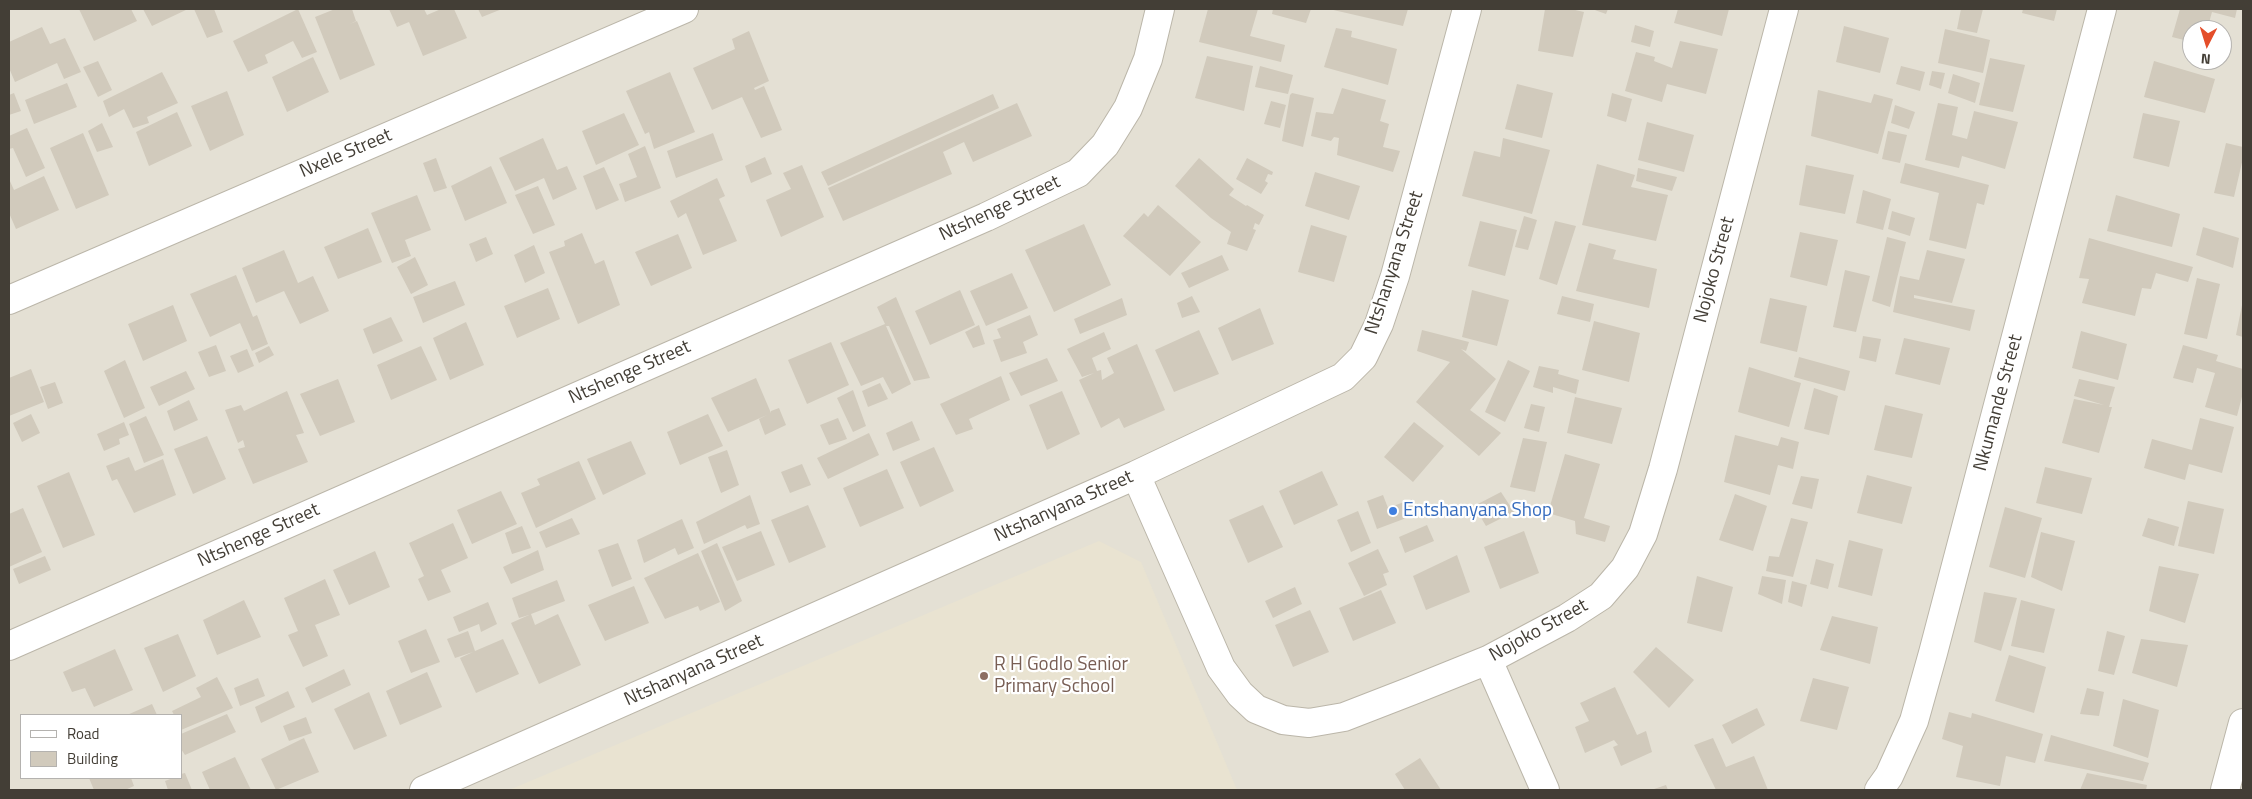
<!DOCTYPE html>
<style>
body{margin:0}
#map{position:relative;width:2252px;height:799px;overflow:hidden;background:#f1eee6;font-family:"Titillium Web",sans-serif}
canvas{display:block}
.frame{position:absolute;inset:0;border:10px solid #433e36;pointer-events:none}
.legend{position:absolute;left:20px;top:714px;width:162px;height:65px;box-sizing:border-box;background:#fff;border:1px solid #b4b2af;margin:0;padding:6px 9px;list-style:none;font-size:15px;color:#433e36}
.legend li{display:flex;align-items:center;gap:10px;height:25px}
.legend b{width:25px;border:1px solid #b4b2af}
.north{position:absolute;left:2182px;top:20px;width:50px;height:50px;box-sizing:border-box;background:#fff;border:1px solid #b4b2af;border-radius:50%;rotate:185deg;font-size:14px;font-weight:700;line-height:20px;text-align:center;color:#433e36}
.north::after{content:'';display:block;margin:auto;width:18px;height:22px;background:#e44e2a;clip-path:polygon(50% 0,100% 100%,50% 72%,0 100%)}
</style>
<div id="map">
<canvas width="2252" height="799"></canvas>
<div class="frame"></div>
<ul class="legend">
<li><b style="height:6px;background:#fff"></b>Road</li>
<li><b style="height:14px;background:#d1cabc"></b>Building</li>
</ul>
<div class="north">N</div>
</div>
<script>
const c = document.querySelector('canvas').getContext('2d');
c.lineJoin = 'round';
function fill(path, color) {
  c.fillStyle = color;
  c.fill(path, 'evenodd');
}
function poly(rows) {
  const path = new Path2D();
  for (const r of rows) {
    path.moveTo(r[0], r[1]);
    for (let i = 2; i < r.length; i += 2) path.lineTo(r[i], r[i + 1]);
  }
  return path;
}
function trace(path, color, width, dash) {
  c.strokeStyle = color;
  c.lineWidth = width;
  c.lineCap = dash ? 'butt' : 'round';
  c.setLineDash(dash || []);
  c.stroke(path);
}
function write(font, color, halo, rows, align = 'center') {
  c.font = font + ' "Titillium Web",sans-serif';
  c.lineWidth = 4.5;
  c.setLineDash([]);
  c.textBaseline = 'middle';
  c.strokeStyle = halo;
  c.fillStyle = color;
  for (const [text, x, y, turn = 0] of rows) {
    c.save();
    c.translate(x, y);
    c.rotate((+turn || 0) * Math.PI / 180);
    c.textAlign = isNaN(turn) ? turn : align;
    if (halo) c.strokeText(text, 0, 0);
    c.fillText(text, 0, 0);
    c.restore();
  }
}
fill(poly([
 [9,9,2243,9,2243,790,9,790],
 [2192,30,2222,30,2222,60,2192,60],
 [21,715,181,715,181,778,21,778]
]), '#e4e0d4');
fill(poly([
 [1099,541,1141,562,1237,790,509,790]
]), '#e9e3d1');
fill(poly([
 [79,9,131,9,137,21,94,41],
 [143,9,188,9,152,26],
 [194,9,214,9,223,32,207,38],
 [298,9,317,52,302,58,293,41,265,55,268,63,248,72,233,41],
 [335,9,352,9,356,21,350,24,357,21,375,65,340,80,315,17],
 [389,9,424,9,427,15,441,9,454,9,467,38,423,56,409,22,397,27],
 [478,9,502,9,482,17],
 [1208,9,1258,9,1250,36,1285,45,1281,62,1199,42],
 [1273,9,1311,9,1306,23,1272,14],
 [1329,9,1408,9,1403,26],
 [1545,9,1571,9,1584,12,1573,57,1538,51],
 [1592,9,1608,9,1606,14],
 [1678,9,1729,9,1722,36,1674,23],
 [1961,9,1983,9,1977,33,1957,29],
 [2023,9,2057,9,2054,21,2022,13],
 [2180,9,2237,9,2235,18,2212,12,2207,30,2192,30,2192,42,2172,37],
 [1635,25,1654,31,1650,47,1631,42],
 [1844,26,1889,38,1880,73,1836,62],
 [42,27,50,44,65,38,81,72,64,79,57,63,15,82,9,68,9,42],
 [1336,28,1352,31,1351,37,1397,49,1388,85,1324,67],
 [1945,29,1990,40,1983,73,1938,63],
 [749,31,769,81,754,88,755,90,764,86,782,130,761,138,742,97,712,110,693,68,735,49,732,39],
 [1680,41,1718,49,1706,94,1667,84,1662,102,1625,91,1636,52,1655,57,1654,61,1672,68],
 [1207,56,1253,66,1244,111,1195,98],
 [313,57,329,92,287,112,272,77],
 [1990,58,2025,65,2013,112,1979,105],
 [98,61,112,90,98,97,83,67],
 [2154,61,2215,79,2205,113,2144,97],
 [1260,66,1293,75,1288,94,1255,87],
 [1901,66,1925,72,1920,91,1896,84],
 [1932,71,1945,73,1941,89,1929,85],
 [162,72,178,103,147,117,149,123,133,128,124,109,109,117,103,101],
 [670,72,695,132,654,149,649,132,645,134,626,91],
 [1953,74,1980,83,1975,103,1948,93],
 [67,83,77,107,34,124,25,100],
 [1517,84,1553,93,1542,138,1505,129],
 [1342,88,1386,100,1380,121,1389,124,1383,147,1400,151,1393,172,1337,155,1339,138,1334,137,1331,141,1311,136,1316,112,1333,114],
 [1818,90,1871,103,1874,94,1893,99,1878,154,1811,136],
 [227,91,244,135,210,151,191,106],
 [14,93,21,111,9,115,9,95],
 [1292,93,1314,98,1303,147,1282,141,1290,95],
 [1612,93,1632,99,1626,122,1607,116],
 [993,94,999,108,828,186,821,172],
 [1271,101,1286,105,1280,128,1264,124],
 [1017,103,1032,136,973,162,964,142,943,152,952,174,843,221,828,188],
 [1938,103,1958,107,1952,135,1967,139,1974,111,2018,122,2005,169,1962,156,1959,168,1925,160],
 [1895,105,1915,112,1909,129,1891,123],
 [177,112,192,146,149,166,136,132],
 [624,113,639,145,596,165,582,131],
 [2143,113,2180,121,2169,167,2133,158],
 [1647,122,1694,135,1684,172,1638,160],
 [102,123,113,147,97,152,88,131],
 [27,128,45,168,26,177,13,148,9,149,9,136],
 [1888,131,1907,135,1900,163,1882,159],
 [83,133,109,195,76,209,50,148],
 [713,133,723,160,676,178,667,151],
 [543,138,557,170,567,166,577,189,553,200,544,178,515,191,499,158],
 [1503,138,1550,150,1532,214,1462,196,1474,151,1500,157],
 [2226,143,2243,147,2243,158,2234,197,2214,193],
 [645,146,661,188,625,202,619,184,637,177,628,154],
 [765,157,772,174,751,183,745,166],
 [436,158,447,188,434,192,423,163],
 [1199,158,1234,189,1229,195,1246,206,1247,205,1264,215,1259,225,1255,223,1253,229,1256,230,1247,251,1227,244,1231,232,1211,218,1175,186],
 [1247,158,1273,172,1272,175,1268,174,1265,181,1268,183,1261,194,1236,179],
 [1905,163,1989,185,1984,205,1977,203,1966,249,1929,240,1939,193,1900,183],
 [1597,164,1635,175,1631,187,1668,195,1656,241,1582,225],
 [802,165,824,217,781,237,766,200,791,189,783,173],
 [1806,165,1854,175,1845,214,1799,205],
 [491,166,507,203,465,221,451,186],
 [604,167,619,200,596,210,583,176],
 [1638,168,1677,177,1672,191,1636,181],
 [1315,172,1360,186,1349,220,1305,206],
 [44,176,59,210,16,229,9,213,9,179,14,190],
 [717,178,725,196,719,199,737,241,703,255,686,213,678,218,670,201],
 [538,186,555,225,533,234,515,195],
 [1863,190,1891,199,1883,230,1856,223],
 [417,195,431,230,405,240,411,256,392,263,371,213],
 [2116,195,2180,214,2172,247,2107,231],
 [1158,205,1201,242,1170,276,1123,236,1144,213,1148,217],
 [1892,211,1915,218,1910,236,1888,229],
 [1524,216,1537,220,1528,250,1515,247],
 [1480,221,1517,230,1505,276,1468,266],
 [1555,221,1576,226,1557,285,1539,279],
 [1084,224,1111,285,1054,312,1025,250],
 [1311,225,1347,236,1334,282,1298,272],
 [2203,227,2239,238,2233,268,2196,255],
 [368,228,382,262,338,279,324,247],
 [1800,232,1838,240,1827,286,1790,277],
 [582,233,595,264,604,260,620,305,578,324,549,252,565,246,564,241],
 [678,234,692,268,651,286,635,252],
 [486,237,493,254,476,262,469,244],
 [1887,237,1906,242,1890,307,1872,301],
 [2089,238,2193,267,2188,282,2156,273,2151,289,2142,288,2135,316,2082,303,2089,279,2079,278],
 [1589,243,1616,250,1613,259,1657,269,1649,308,1576,291],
 [534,245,545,273,525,283,514,255],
 [284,250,298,283,313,276,329,311,300,324,284,291,256,303,242,268],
 [1927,250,1965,259,1952,303,1914,295,1914,298,1975,310,1970,331,1893,312,1900,276,1919,280],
 [1222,255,1229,270,1189,288,1181,273],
 [415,257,428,285,411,294,397,267],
 [1845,270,1870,276,1856,332,1833,327],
 [1012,273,1028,308,986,326,970,291],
 [236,275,253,317,257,315,268,344,252,351,240,323,210,337,190,294],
 [2197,278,2220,284,2207,339,2184,334],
 [455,281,465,305,423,323,413,297],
 [548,288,560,319,517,338,504,306],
 [960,290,975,325,930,345,915,311],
 [1472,290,1509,300,1497,346,1462,337],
 [1192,296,1200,312,1182,318,1177,303],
 [1562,296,1594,304,1590,322,1557,314],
 [896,297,930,378,914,381,889,326,886,326,911,384,892,394,883,377,861,386,840,343,885,324,877,307],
 [1122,298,1127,315,1080,334,1074,319],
 [1770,298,1807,306,1797,352,1760,343],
 [173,305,187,341,143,361,128,324],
 [2242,305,2243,305,2243,337,2236,335],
 [1260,308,1274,344,1232,361,1218,328],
 [1030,315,1038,335,1023,342,1027,353,1001,362,993,340,1001,338,997,329],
 [391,317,403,341,373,354,363,329],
 [1594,321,1640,333,1629,382,1582,370],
 [466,322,484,365,450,380,433,338],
 [979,325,985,344,973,348,965,332],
 [1199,330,1219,374,1174,392,1155,350],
 [1422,330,1469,342,1466,351,1461,349,1496,379,1470,410,1501,433,1479,456,1416,402,1450,362,1417,351],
 [2081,331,2127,344,2118,380,2072,368],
 [1104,332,1111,349,1092,358,1097,371,1101,370,1102,380,1114,373,1107,358,1137,344,1165,410,1124,428,1119,418,1101,428,1079,380,1094,373,1082,377,1067,349],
 [1863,336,1881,339,1876,362,1859,358],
 [1904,338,1950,348,1940,385,1895,374],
 [831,342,849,385,807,404,788,360],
 [216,345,226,371,209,377,198,352],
 [2183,345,2218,355,2216,361,2243,369,2243,393,2237,416,2205,407,2215,373,2197,368,2193,383,2173,378],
 [269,346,274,355,259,363,255,353],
 [421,346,437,380,391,400,377,365],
 [247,349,254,366,238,373,230,356],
 [1799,357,1850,371,1845,391,1794,377],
 [1047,358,1058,381,1021,396,1009,373],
 [125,360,145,408,124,418,104,371],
 [1508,360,1530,371,1505,422,1485,412],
 [1539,366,1559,370,1558,374,1579,380,1576,394,1553,387,1553,393,1533,387],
 [1749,367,1801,383,1789,427,1738,412],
 [31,369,44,402,9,416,9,378],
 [186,371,195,389,159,406,150,387],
 [1001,376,1010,400,969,419,973,429,956,435,940,404],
 [756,378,771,413,771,411,779,408,786,425,765,435,759,419,767,415,728,432,711,398],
 [338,379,355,422,320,436,300,394],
 [2079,379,2115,387,2109,407,2112,407,2099,453,2062,443,2074,399,2104,405,2074,396],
 [55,382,63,403,48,409,40,387],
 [880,383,888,399,868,407,862,391],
 [1814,388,1838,396,1829,435,1804,429],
 [853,390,866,426,853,432,837,398],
 [287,391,304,433,296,435,308,462,253,484,238,449,245,447,243,440,238,443,225,410,241,405,244,411],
 [1062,391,1080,434,1047,450,1029,405],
 [1575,397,1622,408,1612,444,1567,433],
 [189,400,198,420,174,431,167,411],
 [1531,404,1545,407,1539,432,1524,428],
 [1885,405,1923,414,1912,458,1874,450],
 [31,414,40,433,22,442,13,423],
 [708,414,723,446,680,465,667,432],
 [146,416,164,455,144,463,129,424],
 [838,418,847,439,829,445,820,425],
 [2200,418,2234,427,2222,473,2189,464,2185,480,2144,468,2152,439,2192,450],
 [912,421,920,440,893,451,886,433],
 [124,422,129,435,119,439,120,444,104,451,97,434],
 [1414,422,1444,446,1413,482,1384,457],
 [869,433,879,455,828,479,817,458],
 [1735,435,1778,446,1781,437,1799,442,1793,469,1778,465,1770,495,1724,482],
 [207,436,226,479,193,494,174,449],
 [1523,438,1547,442,1535,492,1510,487],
 [631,441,646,474,603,495,587,459],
 [934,447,954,491,920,507,900,462],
 [727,450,739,485,721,493,708,457],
 [1565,454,1600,464,1584,518,1610,526,1605,542,1576,534,1575,521,1548,513],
 [129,457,135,471,163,459,176,495,134,513,117,479,112,481,106,466],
 [579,461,596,499,536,528,521,493,540,485,537,479],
 [802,464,811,485,790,493,781,472],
 [2045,467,2092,478,2082,514,2036,503],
 [887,469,904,508,860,527,843,488],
 [1322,471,1338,505,1294,525,1279,491],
 [69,472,95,535,63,548,37,486],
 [1867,475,1912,487,1902,524,1857,513],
 [1801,476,1819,479,1812,509,1792,504],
 [501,491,517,524,472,544,457,510],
 [1501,492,1514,512,1486,526,1474,506],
 [1735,494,1767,506,1753,551,1719,540],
 [750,495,760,524,747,529,745,525,704,544,696,522],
 [1383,495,1388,508,1412,499,1417,514,1377,529,1367,501],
 [2188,501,2224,509,2214,554,2178,546],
 [808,505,826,547,789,563,771,520],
 [1263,505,1283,547,1248,563,1229,520],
 [2005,507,2042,518,2025,578,1989,567],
 [23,508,42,552,9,567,9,514],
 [1358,511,1371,543,1351,552,1337,520],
 [572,518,580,534,546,548,539,532],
 [1791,518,1808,522,1793,577,1766,571,1769,556,1779,557],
 [2148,518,2179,527,2174,546,2142,536],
 [682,519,694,548,678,555,675,548,644,563,637,540],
 [453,523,468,558,441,570,451,592,428,601,418,579,424,576,409,543],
 [1427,525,1434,541,1405,553,1399,537],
 [522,526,531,548,512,554,505,533],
 [761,531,775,565,737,581,722,547],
 [1524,531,1539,573,1500,589,1484,547],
 [2041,532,2075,541,2062,591,2031,577],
 [1849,540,1883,549,1872,596,1838,587],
 [618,543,632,579,612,587,598,550],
 [717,543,742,601,725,611,701,551],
 [1378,549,1389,572,1383,574,1387,585,1364,596,1348,563],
 [538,550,544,570,511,584,503,567],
 [375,551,390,587,349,605,333,570],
 [698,553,720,602,700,611,698,606,665,619,644,578],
 [1457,555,1470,592,1426,610,1413,576],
 [45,556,51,570,19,584,13,569],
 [1816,559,1834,564,1828,589,1810,584],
 [2159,566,2199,574,2185,623,2149,611],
 [1697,576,1733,587,1722,632,1687,623],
 [1762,576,1786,580,1782,604,1758,594],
 [325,579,340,615,315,625,328,656,303,667,288,635,298,631,284,598],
 [557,580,565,601,531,614,535,625,558,614,581,665,539,684,511,623,529,615,519,618,512,598],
 [1792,581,1807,585,1802,607,1788,602],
 [634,586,649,623,605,641,588,605],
 [1295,587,1302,604,1273,618,1265,601],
 [1381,590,1396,623,1353,641,1339,608],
 [1984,592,2017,598,2001,651,1974,642],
 [244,600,261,637,217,655,203,620],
 [2021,600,2055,609,2044,653,2011,646],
 [488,602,497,624,481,632,479,624,459,632,453,617],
 [1310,610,1329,652,1293,667,1275,625],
 [1832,616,1878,627,1870,664,1820,650],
 [426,629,440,662,411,673,398,641],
 [468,631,475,651,503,639,519,674,476,693,460,658,473,652,455,658,447,639],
 [2107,631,2125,636,2114,675,2098,671],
 [178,634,196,676,163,692,144,648],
 [2141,639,2188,645,2177,687,2132,673],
 [1656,647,1694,680,1669,708,1633,672],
 [115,649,133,690,94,707,85,688,72,692,63,672],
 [2009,655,2046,667,2034,713,1995,701],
 [344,669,351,685,312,703,305,688],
 [427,672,442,707,400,725,386,691],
 [217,677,233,708,181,730,181,715,174,715,172,711,201,697,196,688],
 [258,678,265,696,240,706,234,688],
 [1813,678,1849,687,1837,730,1800,721],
 [1615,687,1637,735,1646,731,1652,752,1621,766,1613,747,1618,745,1614,740,1585,753,1575,727,1589,721,1580,703],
 [2087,688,2104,692,2099,716,2080,714],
 [288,691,295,707,261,723,255,707],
 [369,692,387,736,354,750,334,709],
 [2123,699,2159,710,2148,758,2113,746],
 [152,704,157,715,127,715],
 [1757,708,1765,725,1732,744,1722,725],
 [1949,712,1971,718,1972,713,2043,734,2035,763,2006,756,2000,786,1956,777,1963,746,1942,739],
 [227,714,236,732,185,755,181,749,181,734],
 [306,717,312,733,289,741,283,726],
 [2051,735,2149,763,2143,781,2044,761],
 [304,738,319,772,276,790,261,759],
 [1713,738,1726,767,1754,756,1768,790,1716,790,1694,745],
 [235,757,251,790,210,790,202,772],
 [1420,758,1441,790,1405,790,1395,774],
 [185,773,192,790,168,790,165,781,173,778,181,778,181,774],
 [2087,773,2147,785,2146,790,2080,790],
 [89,778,131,778,134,786,125,790,94,790],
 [1666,785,1668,790,1651,790]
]), '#d1cabc');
const minor = poly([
 [9,300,684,9],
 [1136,475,1221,668,1240,694,1256,709,1283,720,1309,723,1344,717,1411,691,1488,660,1567,618,1601,596,1625,568,1643,534,1663,469,1784,9],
 [9,646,986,217,1078,173,1105,145,1128,108,1148,59,1160,9],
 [1488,660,1545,790],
 [424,790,1136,475,1343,377,1363,357,1379,324,1395,276,1467,9],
 [1879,790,1889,776,1914,721,1933,653,2102,9],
 [2225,790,2243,723]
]);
trace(minor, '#bbb6a9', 30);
trace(minor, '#fff', 28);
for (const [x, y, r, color] of [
 [1393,511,5,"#3f7fe0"],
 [984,676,5,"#8d6e63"]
]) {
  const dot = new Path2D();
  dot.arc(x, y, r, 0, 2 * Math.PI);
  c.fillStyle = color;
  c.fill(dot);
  trace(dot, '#fff', 2);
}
write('19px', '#433e36', '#fff', [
 ["Nxele Street",346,154,-23],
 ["Ntshenge Street",1000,209,-25],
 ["Ntshanyana Street",1395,263,-72],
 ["Nojoko Street",1715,270,-75],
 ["Ntshenge Street",630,373,-24],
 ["Nkumande Street",1999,403,-75],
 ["Ntshanyana Street",1064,507,-24],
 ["Ntshenge Street",259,536,-24],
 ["Nojoko Street",1539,631,-29],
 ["Ntshanyana Street",694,671,-24]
]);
write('19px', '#366cbe', '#fff', [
 ["Entshanyana Shop",1403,511]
], 'left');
write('19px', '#785e54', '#fff', [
 ["R H Godlo Senior",994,665],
 ["Primary School",994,687]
], 'left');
</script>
